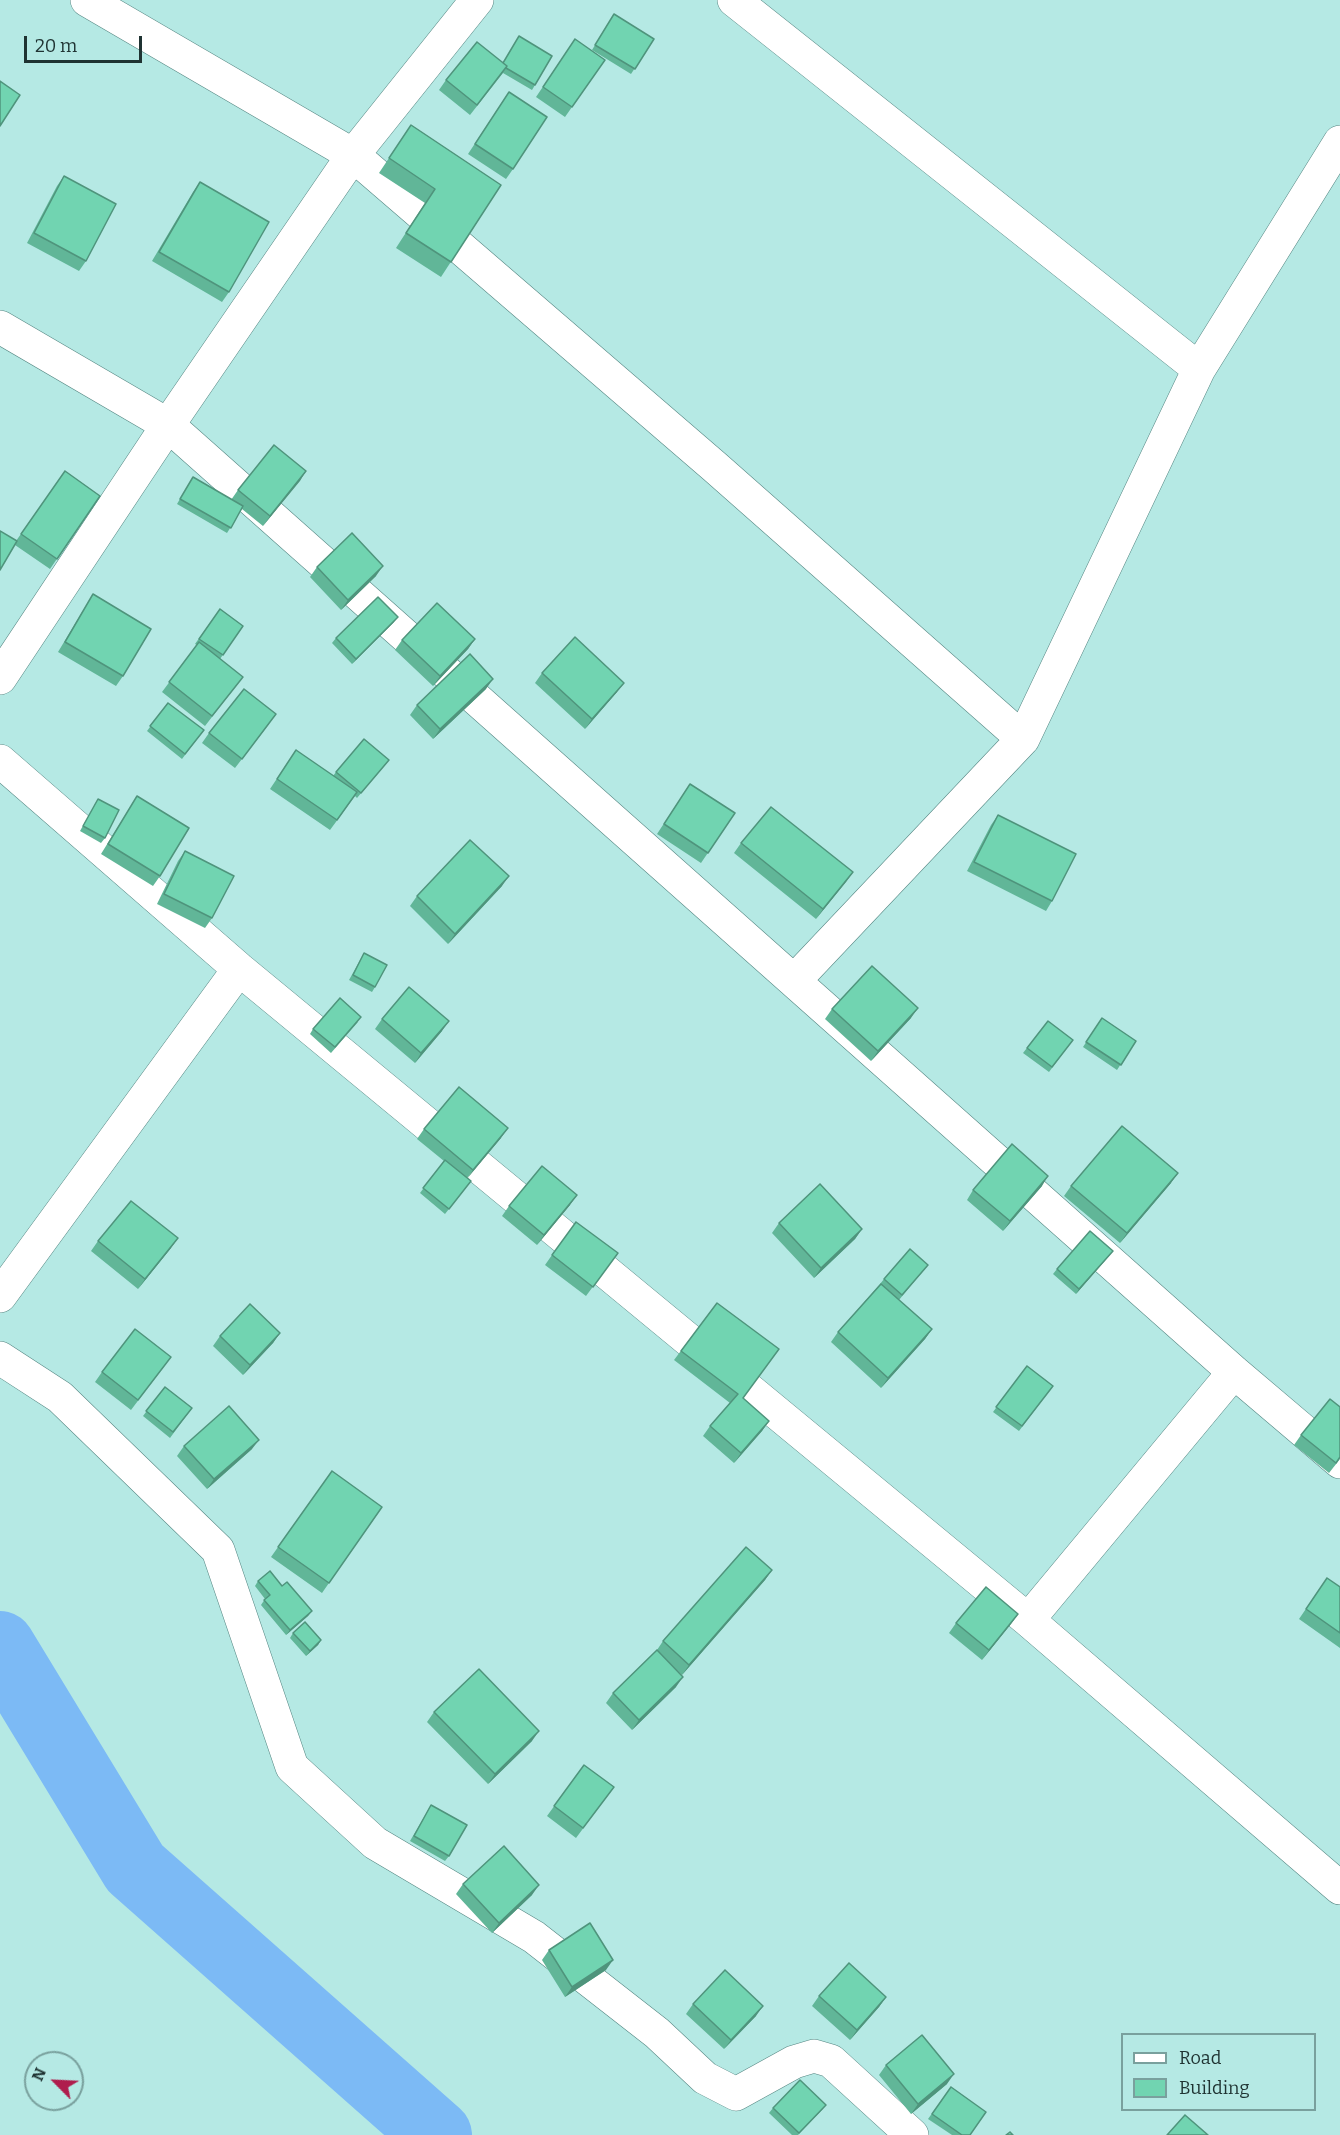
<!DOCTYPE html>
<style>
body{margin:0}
#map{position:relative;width:1340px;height:2135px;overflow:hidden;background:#b5e9e4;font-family:Bitter,serif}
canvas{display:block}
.legend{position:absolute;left:1121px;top:2033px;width:195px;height:78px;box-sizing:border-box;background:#b5e9e4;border:2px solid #79a09d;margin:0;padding:8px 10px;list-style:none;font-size:18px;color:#1f3332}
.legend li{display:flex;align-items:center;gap:12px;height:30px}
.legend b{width:30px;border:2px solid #79a09d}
.north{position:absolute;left:24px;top:2051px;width:60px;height:60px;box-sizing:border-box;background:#b5e9e4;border:2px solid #79a09d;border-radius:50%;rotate:294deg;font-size:16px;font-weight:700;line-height:24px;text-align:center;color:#1f3332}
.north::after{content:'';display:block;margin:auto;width:21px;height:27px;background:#af1d4d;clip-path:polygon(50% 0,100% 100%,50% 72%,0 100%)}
.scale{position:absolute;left:24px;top:36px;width:118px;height:27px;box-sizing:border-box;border:3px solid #1f3332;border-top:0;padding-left:8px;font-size:18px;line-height:21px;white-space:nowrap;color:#1f3332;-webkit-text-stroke:4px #b5e9e4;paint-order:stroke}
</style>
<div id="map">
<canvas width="1340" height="2135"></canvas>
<ul class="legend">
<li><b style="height:8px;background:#fff"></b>Road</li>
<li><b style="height:16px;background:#71d4b1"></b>Building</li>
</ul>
<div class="north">N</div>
<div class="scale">20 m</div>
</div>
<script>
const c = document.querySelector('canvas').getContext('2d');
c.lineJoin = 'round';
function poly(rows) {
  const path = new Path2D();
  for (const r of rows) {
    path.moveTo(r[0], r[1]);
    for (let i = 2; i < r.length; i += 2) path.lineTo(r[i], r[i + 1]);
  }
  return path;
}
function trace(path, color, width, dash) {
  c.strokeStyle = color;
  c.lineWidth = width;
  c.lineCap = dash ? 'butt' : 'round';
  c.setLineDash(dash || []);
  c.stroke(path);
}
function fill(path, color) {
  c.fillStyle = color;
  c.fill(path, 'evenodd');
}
trace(poly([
 [0,1646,135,1868,437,2135]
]), '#7cbaf5', 70);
const minor = poly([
 [87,0,353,155,715,467,1023,739],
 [734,0,1199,369],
 [0,327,168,425,1234,1372,1340,1462],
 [0,678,168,425,353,155,477,0],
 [0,761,239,969,1028,1620,1340,1888],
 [794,981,1023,739,1199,369,1340,142],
 [0,1296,239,969],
 [0,1358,60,1397,218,1550,292,1767,375,1843,534,1937,657,2033,705,2078,736,2094,794,2062,814,2056,831,2061,912,2135],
 [1028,1620,1234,1372]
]);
trace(minor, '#568783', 34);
trace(minor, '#fff', 33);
fill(poly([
 [611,19,654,39,631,74,592,50],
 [519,36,535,85,532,90,503,73,470,115,439,90,446,80,503,63],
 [575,39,605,60,565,117,536,97],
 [509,92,513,169,506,179,468,154],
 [411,125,501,185,441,277,396,248,425,203,379,173],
 [64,176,86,261,79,271,27,243,57,186],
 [200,182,229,292,222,302,152,261,193,192],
 [65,471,100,496,50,569,15,545,16,541],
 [306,471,263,526,242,509,227,533,177,504,193,477,231,500,238,490],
 [317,567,376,576,341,610,310,577],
 [93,594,123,676,116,686,58,652],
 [220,609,243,626,220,659,236,686,205,726,162,692,197,645,195,644],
 [394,622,352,664,332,643,336,638],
 [475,639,468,649,433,686,395,650,402,640],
 [542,673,617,692,585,729,535,683],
 [486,689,433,739,410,715,417,705],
 [168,703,204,730,182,759,147,731],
 [269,724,235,768,202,743,209,733],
 [296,750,333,776,336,772,385,765,357,798,355,796,330,830,270,789],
 [690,784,735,813,701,863,657,834],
 [137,796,160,876,153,886,101,854],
 [98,799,105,838,101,843,80,831],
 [998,815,1052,901,1046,911,967,871,991,825],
 [741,843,853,872,816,919,734,853],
 [185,851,212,918,205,928,157,904,178,861],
 [502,886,448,944,410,906,417,896],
 [364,953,375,987,372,992,349,980],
 [832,1009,911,1018,871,1061,825,1019],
 [1102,1018,1136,1041,1117,1070,1083,1047],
 [382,1019,442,1031,415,1063,375,1029],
 [1048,1021,1073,1040,1049,1072,1023,1053],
 [358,1022,331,1053,310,1034,313,1029],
 [424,1129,501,1138,467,1178,471,1181,445,1214,420,1193,444,1161,417,1139],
 [1171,1183,1120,1243,1064,1196,1071,1186],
 [1042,1186,1003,1231,967,1200,973,1190],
 [570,1205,537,1245,502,1216,509,1206],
 [779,1223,862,1229,855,1239,814,1278,772,1233],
 [98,1241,171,1248,138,1289,91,1251],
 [1113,1251,1076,1294,1053,1274,1057,1269],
 [618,1253,586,1296,545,1265,552,1255],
 [928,1265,899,1300,932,1329,925,1339,881,1388,831,1342,838,1332,880,1284,884,1279],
 [717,1303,743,1398,769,1421,762,1431,734,1463,703,1436,710,1426,730,1403,674,1360],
 [280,1333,273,1343,243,1375,213,1346,220,1336],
 [171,1357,131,1410,95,1382,102,1372],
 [1027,1366,1053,1386,1019,1431,993,1412],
 [165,1387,192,1408,170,1438,143,1416],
 [1340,1407,1340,1459,1329,1473,1294,1445,1301,1435],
 [184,1446,252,1449,207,1489,177,1456],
 [332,1471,382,1507,322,1593,271,1557],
 [772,1570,765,1580,682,1675,672,1666,676,1687,632,1730,606,1703,613,1693,657,1650,663,1641],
 [1327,1578,1340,1587,1340,1648,1299,1619],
 [258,1581,282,1586,312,1611,308,1616,286,1635,261,1605,265,1599,255,1586],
 [1018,1614,982,1660,949,1633,956,1623],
 [293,1633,321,1640,318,1645,306,1656,290,1638],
 [434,1712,532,1741,488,1784,427,1722],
 [584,1765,614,1787,576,1838,547,1816],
 [431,1805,449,1856,445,1861,410,1841],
 [463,1884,532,1895,492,1933,456,1894],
 [549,1950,606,1970,565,1997,542,1960],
 [819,1996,886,1997,879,2007,850,2040,812,2006],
 [693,2004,756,2016,724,2049,686,2014],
 [886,2065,947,2084,911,2114,879,2075],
 [951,2087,970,2135,952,2135,928,2119],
 [826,2105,822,2110,798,2135,792,2135,769,2113,773,2108]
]), '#61b698');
fill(poly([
 [306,471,300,481,263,526,270,516],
 [383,566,376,576,341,610,348,600],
 [398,617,394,622,352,664,356,659],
 [475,639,468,649,433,686,440,676],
 [493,679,486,689,433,739,440,729],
 [624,683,617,692,585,729,592,719],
 [853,872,846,882,816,919,823,909],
 [509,876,502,886,448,944,455,934],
 [918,1008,911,1018,871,1061,878,1051],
 [449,1021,442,1031,415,1063,421,1053],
 [508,1128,501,1138,466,1180,473,1170],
 [1178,1173,1171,1183,1120,1243,1127,1233],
 [1048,1176,1042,1186,1003,1231,1010,1221],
 [577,1195,570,1205,537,1245,544,1235],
 [862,1229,855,1239,814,1278,821,1268],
 [178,1238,171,1248,138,1289,145,1279],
 [1113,1251,1109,1256,1076,1294,1079,1289],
 [932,1329,925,1339,881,1388,888,1378],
 [280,1333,273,1343,243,1375,250,1365],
 [769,1421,762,1431,734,1463,741,1453],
 [259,1440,252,1449,207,1489,214,1479],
 [772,1570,765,1580,682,1675,689,1665],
 [312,1611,308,1616,286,1635,290,1630],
 [1018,1614,1011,1624,982,1660,989,1650],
 [321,1640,318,1645,306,1656,310,1651],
 [683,1677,676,1687,632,1730,639,1720],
 [539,1731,532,1741,488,1784,495,1774],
 [539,1885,532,1895,492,1933,499,1923],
 [613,1960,606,1970,565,1997,572,1987],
 [886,1997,879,2007,850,2040,857,2030],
 [763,2006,756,2016,724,2049,731,2040],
 [954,2074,947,2084,911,2114,918,2104]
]), '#4f947c');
const building = poly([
 [614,14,654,39,635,69,595,45,614,14],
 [519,36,552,56,535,85,506,68,507,66,503,63,519,36],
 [575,39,605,60,572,107,543,87,575,39],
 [477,42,507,66,477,105,446,80,477,42],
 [0,81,20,95,0,126,0,81],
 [509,92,547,117,513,169,475,144,509,92],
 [411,125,501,185,451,262,406,233,435,189,389,158,411,125],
 [64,176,116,204,86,261,34,233,64,176],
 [200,182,269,222,229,292,159,252,200,182],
 [274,445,306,471,270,516,238,490,274,445],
 [65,471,100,496,57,559,21,534,65,471],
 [193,477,243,506,231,528,180,499,193,477],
 [0,531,17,541,0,570,0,531],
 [352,533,383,566,348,600,317,567,352,533],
 [93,594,151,629,123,676,65,642,93,594],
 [378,597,398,617,356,659,336,638,378,597],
 [437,603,475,639,440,676,402,640,437,603],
 [220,609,243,626,223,655,199,639,220,609],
 [575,637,624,683,592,719,542,673,575,637],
 [199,642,243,677,212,716,169,682,199,642],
 [470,654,493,679,440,729,417,705,470,654],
 [244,689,276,714,242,759,209,733,244,689],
 [168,703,204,730,185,754,150,726,168,703],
 [364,739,389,760,361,793,336,772,364,739],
 [296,750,357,792,337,820,277,779,296,750],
 [690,784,735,813,708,853,664,824,690,784],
 [137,796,189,828,160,876,108,844,137,796],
 [98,799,119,810,105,838,83,826,98,799],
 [771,807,853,872,823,909,741,843,771,807],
 [998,815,1076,854,1052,901,974,862,998,815],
 [470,840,509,876,455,934,417,896,470,840],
 [185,851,234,876,212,918,164,894,185,851],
 [364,953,387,965,375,987,353,975,364,953],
 [872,966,918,1008,878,1051,832,1009,872,966],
 [409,987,449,1021,421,1053,382,1019,409,987],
 [340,998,361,1017,335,1047,313,1029,340,998],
 [1102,1018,1136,1041,1121,1065,1086,1042,1102,1018],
 [1048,1021,1073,1040,1052,1067,1027,1048,1048,1021],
 [459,1087,508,1128,473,1170,424,1129,459,1087],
 [1122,1126,1178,1173,1127,1233,1071,1186,1122,1126],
 [1012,1144,1048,1176,1010,1221,973,1190,1012,1144],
 [445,1160,471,1181,449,1209,423,1188,445,1160],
 [542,1166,577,1195,544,1235,509,1206,542,1166],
 [820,1184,862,1229,821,1268,779,1223,820,1184],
 [131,1201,178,1238,145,1279,98,1241,131,1201],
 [576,1222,618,1253,593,1287,552,1255,576,1222],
 [1090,1231,1113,1251,1079,1289,1057,1269,1090,1231],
 [910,1249,928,1265,902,1295,884,1279,910,1249],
 [881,1284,932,1329,888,1378,838,1332,881,1284],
 [717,1303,779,1349,743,1398,769,1421,741,1453,710,1426,738,1394,681,1351,717,1303],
 [250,1304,280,1333,250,1365,220,1336,250,1304],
 [135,1329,171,1357,138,1400,102,1372,135,1329],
 [1027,1366,1053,1386,1022,1426,996,1407,1027,1366],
 [165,1387,192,1408,173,1432,146,1411,165,1387],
 [1330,1399,1340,1407,1340,1457,1336,1463,1301,1435,1330,1399],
 [229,1406,259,1440,214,1479,184,1446,229,1406],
 [332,1471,382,1507,329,1583,278,1547,332,1471],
 [746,1547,772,1570,689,1665,663,1641,746,1547],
 [270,1571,282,1586,287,1582,312,1611,290,1630,264,1600,270,1595,258,1581,270,1571],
 [1327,1578,1340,1587,1340,1633,1306,1609,1327,1578],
 [986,1587,1018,1614,989,1650,956,1623,986,1587],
 [305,1622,321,1640,310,1651,293,1633,305,1622],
 [657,1650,683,1677,639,1720,613,1693,657,1650],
 [479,1669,539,1731,495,1774,434,1712,479,1669],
 [584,1765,614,1787,583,1828,554,1806,584,1765],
 [431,1805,467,1825,449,1856,414,1836,431,1805],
 [504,1846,539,1885,499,1923,463,1884,504,1846],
 [590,1923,613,1960,572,1987,549,1950,590,1923],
 [849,1963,886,1997,857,2030,819,1996,849,1963],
 [725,1970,763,2006,731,2040,693,2004,725,1970],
 [922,2035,954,2074,918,2104,886,2065,922,2035],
 [800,2080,826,2105,799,2133,773,2108,800,2080],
 [951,2087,986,2112,970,2135,962,2135,932,2114,951,2087],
 [1185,2115,1208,2135,1167,2135,1185,2115],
 [1010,2132,1013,2135,1006,2135,1010,2132]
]);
fill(building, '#71d4b1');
trace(building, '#4f947c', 1.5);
</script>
